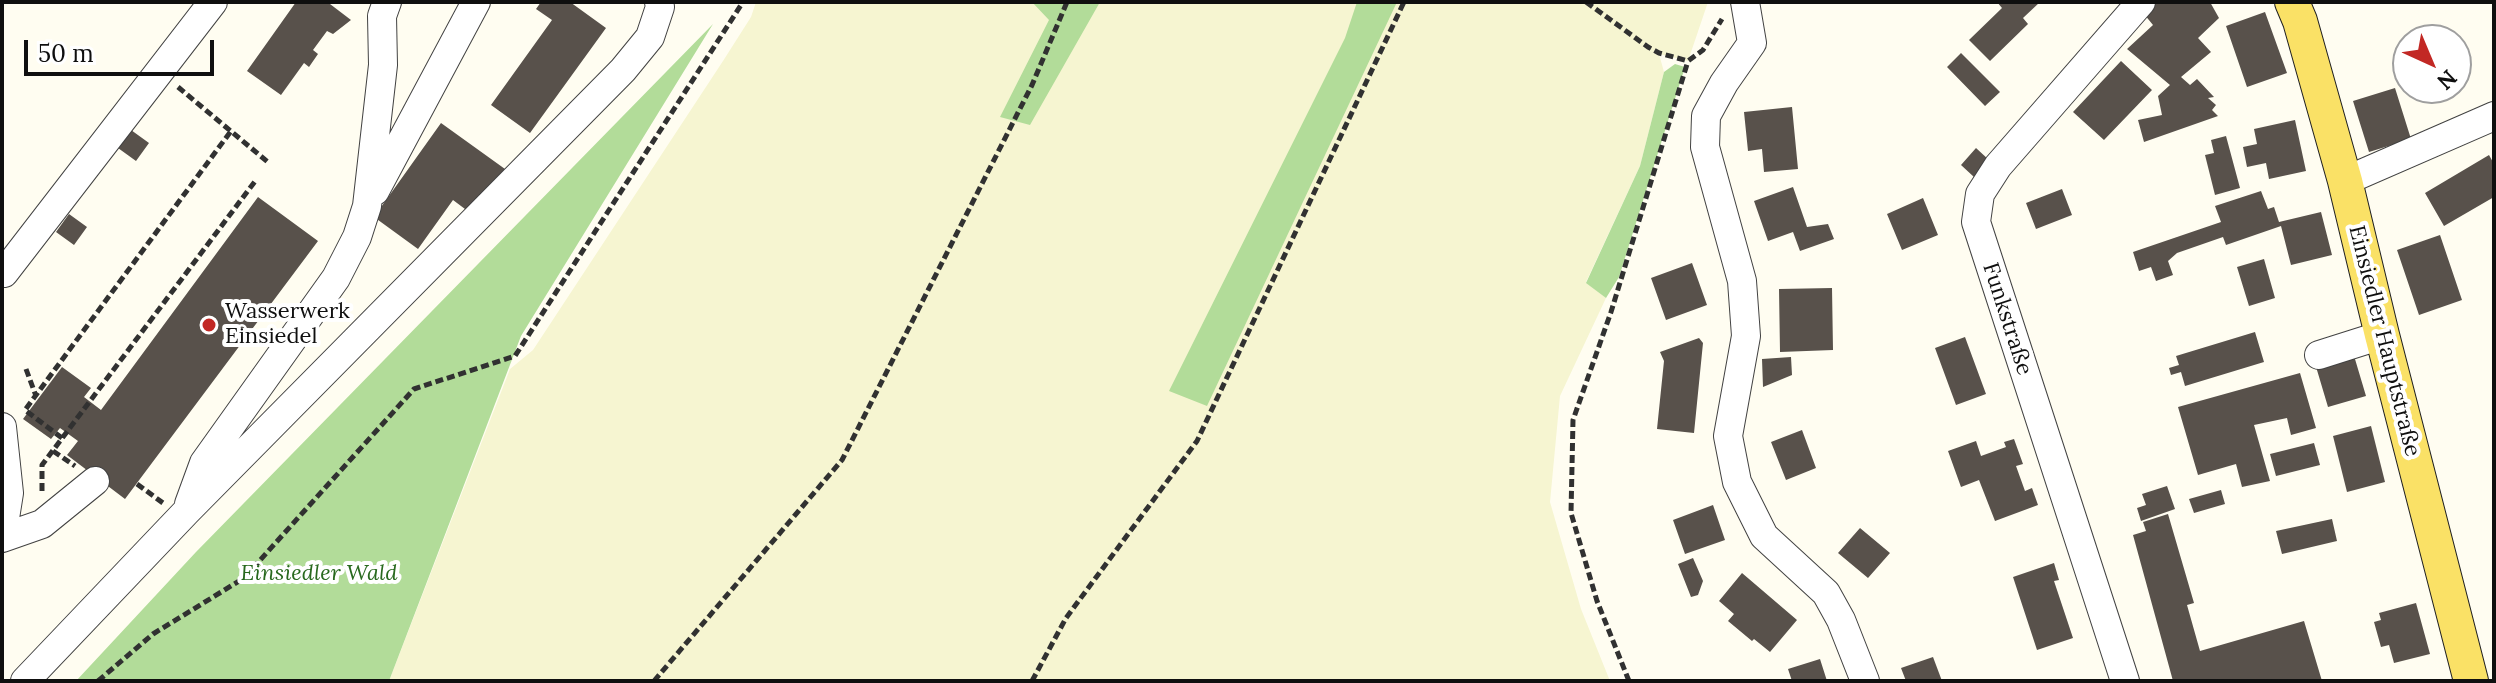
<!DOCTYPE html>
<meta charset="utf-8">
<style>
body{margin:0}
#map{position:relative;width:2496px;height:683px;overflow:hidden;background:#fffdf1;font-family:Lora,serif}
canvas{display:block}
.frame{position:absolute;inset:0;border:4px solid #0f0f0f;pointer-events:none}
.north{position:absolute;left:2392px;top:24px;width:80px;height:80px;box-sizing:border-box;background:#fff;border:2px solid #9f9f9f;border-radius:50%;rotate:136deg;font-size:22px;font-weight:700;line-height:32px;text-align:center;color:#0f0f0f}
.north::after{content:'';display:block;margin:auto;width:28px;height:36px;background:#c22824;clip-path:polygon(50% 0,100% 100%,50% 72%,0 100%)}
.scale{position:absolute;left:24px;top:40px;width:190px;height:36px;box-sizing:border-box;border:4px solid #0f0f0f;border-top:0;padding-left:10px;font-size:24px;line-height:28px;white-space:nowrap;color:#0f0f0f;-webkit-text-stroke:6px #fff;paint-order:stroke}
</style>
<div id="map">
<canvas width="2496" height="683"></canvas>
<div class="frame"></div>
<div class="north">N</div>
<div class="scale">50 m</div>
</div>
<script>
const c = document.querySelector('canvas').getContext('2d');
c.lineJoin = 'round';
function fill(path, color) {
  c.fillStyle = color;
  c.fill(path, 'evenodd');
}
function poly(rows) {
  const path = new Path2D();
  for (const r of rows) {
    path.moveTo(r[0], r[1]);
    for (let i = 2; i < r.length; i += 2) path.lineTo(r[i], r[i + 1]);
  }
  return path;
}
function trace(path, color, width, dash) {
  c.strokeStyle = color;
  c.lineWidth = width;
  c.lineCap = dash ? 'butt' : 'round';
  c.setLineDash(dash || []);
  c.stroke(path);
}
function write(font, color, halo, rows, align = 'center') {
  c.font = font + ' Lora,serif';
  c.lineWidth = 8;
  c.setLineDash([]);
  c.textBaseline = 'middle';
  c.strokeStyle = halo;
  c.fillStyle = color;
  for (const [text, x, y, turn = 0] of rows) {
    c.save();
    c.translate(x, y);
    c.rotate((+turn || 0) * Math.PI / 180);
    c.textAlign = isNaN(turn) ? turn : align;
    if (halo) c.strokeText(text, 0, 0);
    c.fillText(text, 0, 0);
    c.restore();
  }
}
fill(poly([
 [756,2,1708,2,1688,61,1659,54,1664,72,1640,166,1586,282,1606,298,1560,396,1550,502,1581,609,1610,681,389,681,510,369,533,350,723,61,751,17]
]), '#f6f5d1');
fill(poly([
 [1032,2,1100,2,1030,125,1000,117,1049,20],
 [1357,2,1397,2,1207,406,1169,391,1345,38],
 [713,24,521,336,389,681,76,681,196,552],
 [1675,64,1685,67,1619,277,1606,298,1586,283,1640,166,1664,72]
]), '#b2dc99');
fill(poly([
 [296,2,331,2,330,4,351,20,333,34,327,31,313,50,318,54,309,67,304,63,281,95,247,71],
 [541,2,570,2,606,28,530,133,491,105,552,20,536,9],
 [1997,2,2040,2,2023,18,2028,24,1990,61,1969,40,2002,8],
 [2157,2,2210,2,2219,18,2198,38,2211,52,2181,77,2190,85,2197,79,2214,97,2208,98,2216,105,2212,110,2218,116,2144,142,2138,120,2162,115,2158,96,2170,85,2127,49,2153,25,2144,14],
 [2265,12,2287,73,2247,87,2226,26],
 [1961,53,2000,92,1985,106,1947,67],
 [2121,61,2152,90,2104,140,2073,112],
 [2395,88,2411,139,2369,152,2353,101],
 [1792,107,1798,169,1764,172,1762,149,1748,151,1744,112],
 [2295,120,2306,171,2269,179,2266,163,2247,167,2243,147,2257,144,2254,129],
 [441,123,505,169,473,215,453,200,418,249,374,217],
 [131,130,149,143,136,161,118,148],
 [2226,136,2240,188,2215,195,2205,155,2214,153,2211,140],
 [1976,148,1989,160,1974,177,1961,165],
 [2489,155,2494,164,2494,197,2444,226,2425,193],
 [1793,187,1807,227,1828,224,1834,239,1800,251,1793,232,1768,241,1754,201],
 [2062,189,2072,215,2036,229,2026,203],
 [2261,191,2268,209,2274,207,2279,222,2321,212,2332,255,2291,265,2281,226,2226,245,2223,237,2177,253,2168,261,2173,275,2156,281,2151,267,2139,271,2133,252,2221,222,2215,206],
 [258,197,318,241,125,499,67,455,78,441,60,428,51,439,23,419,62,367,91,388,84,397,101,410],
 [1923,198,1938,235,1902,250,1887,214],
 [69,214,87,227,74,245,56,232],
 [2440,235,2462,300,2419,315,2397,250],
 [2264,259,2275,298,2249,306,2237,267],
 [1692,263,1707,305,1666,320,1651,278],
 [1832,288,1833,350,1780,352,1779,289],
 [2255,332,2264,362,2185,386,2181,372,2171,375,2169,368,2179,365,2176,356],
 [1965,337,1986,394,1956,405,1935,348],
 [1699,338,1703,343,1694,433,1657,429,1664,361,1660,352],
 [2352,349,2366,396,2328,407,2314,360],
 [1791,357,1792,375,1763,387,1762,359],
 [2300,373,2316,428,2291,435,2287,418,2254,425,2270,481,2242,487,2236,464,2198,475,2178,407],
 [2371,426,2385,482,2347,492,2333,436],
 [1802,430,1816,468,1786,480,1771,442],
 [2014,439,2023,464,2016,466,2025,491,2032,488,2038,505,1995,521,1979,480,1961,487,1948,451,1976,441,1981,456,2006,447,2004,442],
 [2314,443,2320,465,2276,476,2270,454],
 [2167,486,2175,509,2141,521,2137,508,2146,505,2142,494],
 [2221,490,2225,504,2194,513,2189,499],
 [1713,505,1725,540,1685,554,1673,520],
 [2168,514,2194,603,2187,605,2200,651,2304,621,2322,681,2173,681,2133,535,2146,531,2143,522],
 [2332,519,2337,541,2282,554,2276,531],
 [1860,528,1890,553,1868,578,1838,553],
 [1693,558,1703,581,1698,595,1691,597,1678,564],
 [2054,563,2059,580,2054,581,2073,638,2037,650,2013,577],
 [1742,573,1797,620,1770,652,1754,639,1752,641,1728,621,1734,614,1719,601],
 [2416,603,2430,654,2394,663,2389,645,2381,647,2374,622,2381,620,2379,613],
 [1933,657,1942,681,1906,681,1901,668],
 [1820,659,1827,681,1792,681,1788,669]
]), '#58514b');
const minor = poly([
 [1745,2,1752,43,1724,83,1706,116,1705,147,1742,281,1746,336,1728,436,1737,482,1764,536,1826,593,1841,620,1865,681],
 [2345,181,2494,116],
 [375,191,476,2],
 [4,273,213,2],
 [2319,355,2382,335],
 [2,427,9,493,2,537],
 [189,504,204,463,336,278,357,237,367,206,383,65,382,16,387,2],
 [2,538,42,524,95,481],
 [25,681,187,511,623,70,650,37,660,7,659,2],
 [2125,681,1976,222,1980,194,1998,166,2141,2]
]);
const major = poly([
 [2292,2,2300,21,2345,181,2382,335,2471,681]
]);
trace(minor, '#424242', 30);
trace(major, '#202020', 36);
trace(poly([
 [1586,2,1648,47,1659,53,1688,61,1703,50,1722,19],
 [178,87,269,163],
 [26,369,36,396],
 [62,438,25,410,231,131],
 [53,451,75,466],
 [137,484,163,503],
 [42,491,42,465,256,180],
 [98,681,153,634,244,578,414,389,515,356,743,2],
 [654,681,842,460,1032,85,1067,2],
 [1032,681,1066,618,1197,441,1404,2],
 [1629,681,1597,601,1571,513,1573,420,1611,312,1688,61]
]), '#313131', 5, [8, 4]);
trace(minor, '#fff', 28);
trace(major, '#fae166', 34);
for (const [x, y, r, color] of [
 [209,325,8,"#c22824"]
]) {
  const dot = new Path2D();
  dot.arc(x, y, r, 0, 2 * Math.PI);
  c.fillStyle = color;
  c.fill(dot);
  trace(dot, '#fff', 3);
}
write('22px', '#0f0f0f', '#fff', [
 ["Wasserwerk",225,312],
 ["Einsiedel",225,337]
], 'left');
write('22px', '#0f0f0f', '#fff', [
 ["Funkstraße",2007,319,72],
 ["Einsiedler Hauptstraße",2384,341,76]
]);
write('italic 22px', '#28691e', '#fff', [
 ["Einsiedler Wald",319,574]
]);
</script>
